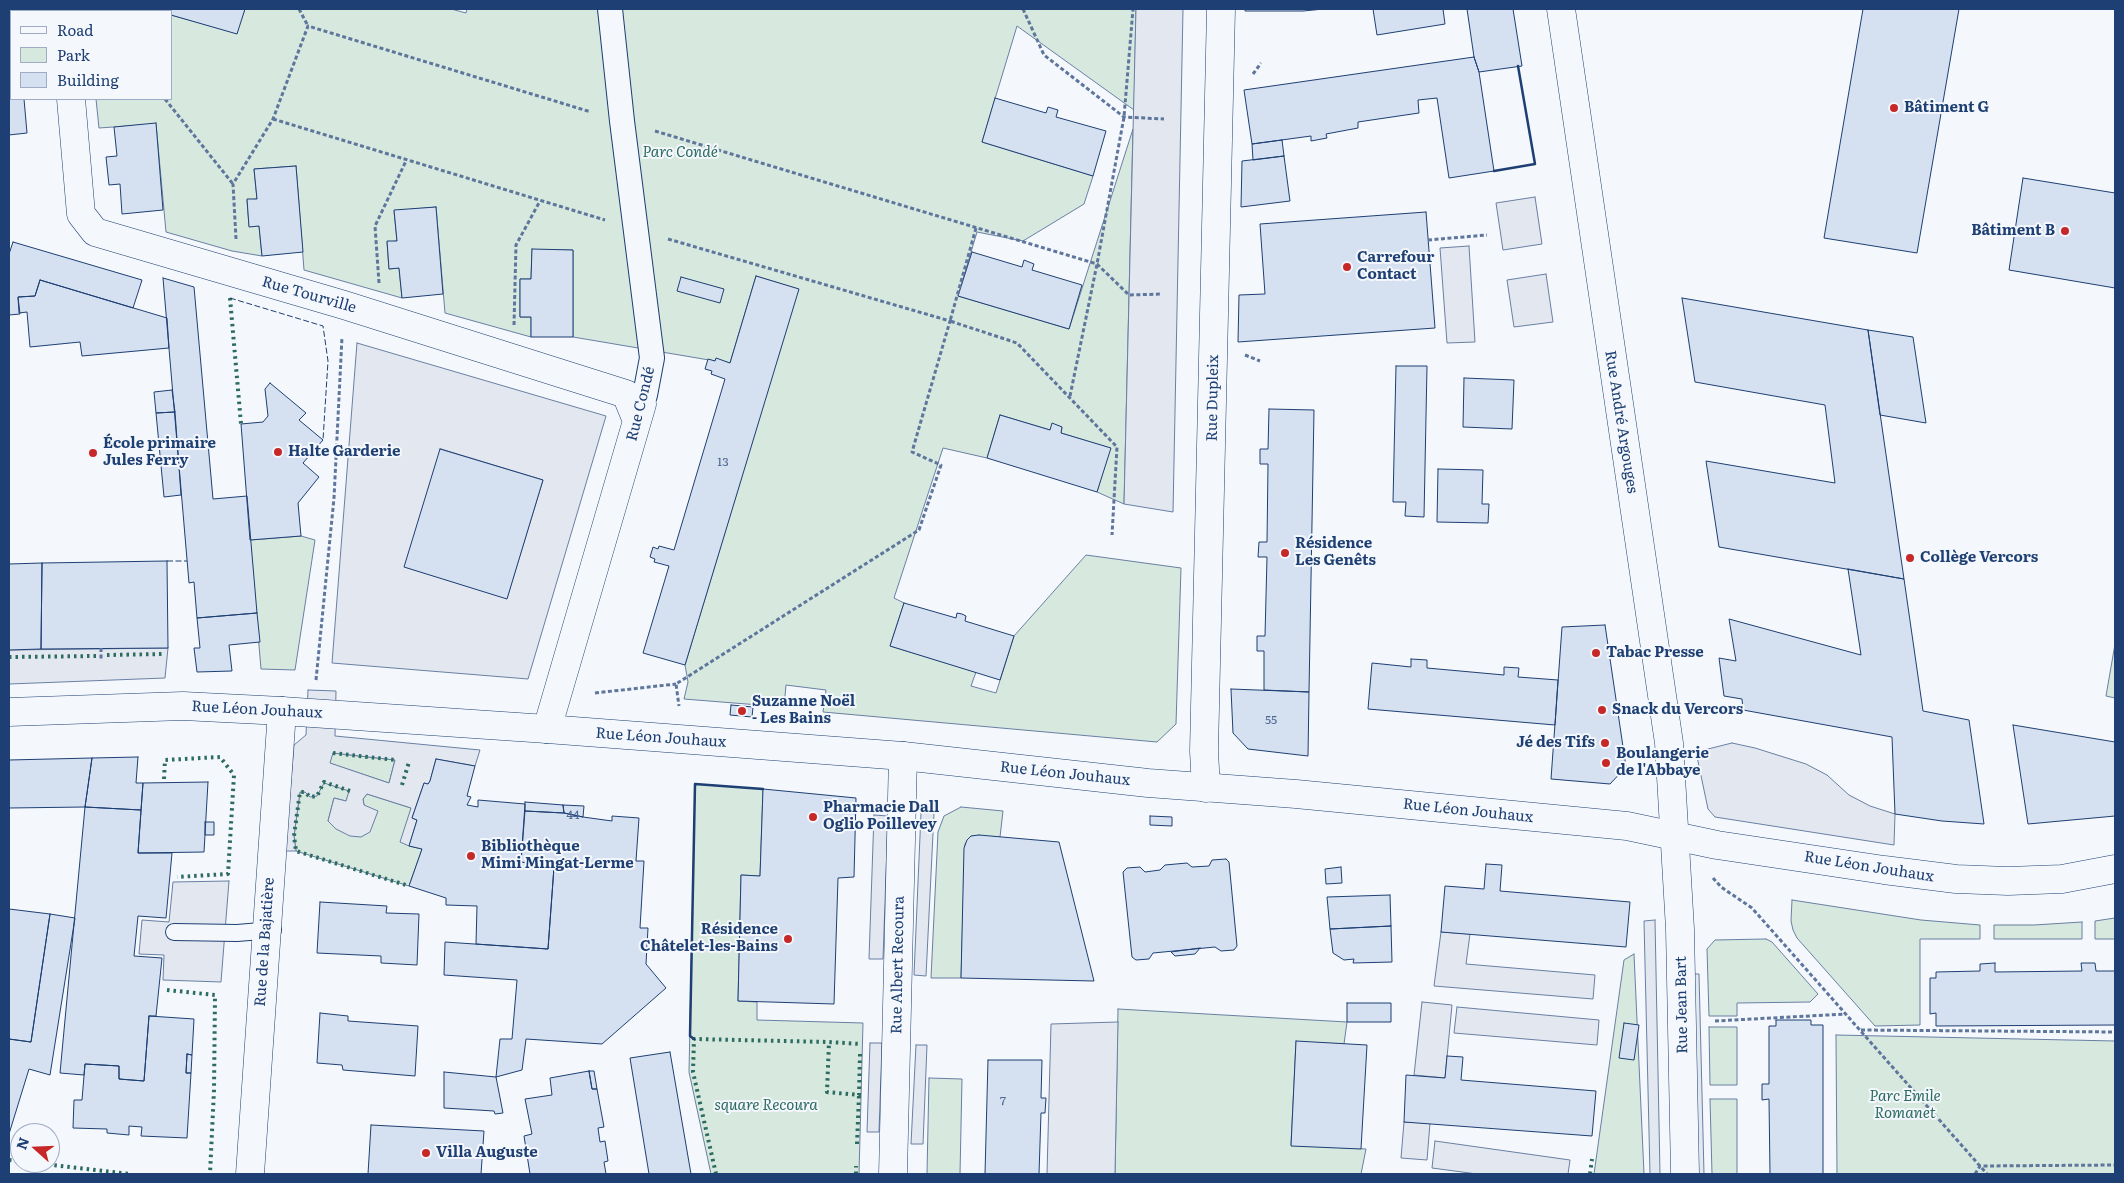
<!DOCTYPE html>
<meta charset="utf-8">
<style>
body{margin:0}
#map{position:relative;width:2124px;height:1183px;overflow:hidden;background:#f4f7fb;font-family:Literata,serif}
canvas{display:block}
.frame{position:absolute;inset:0;border:10px solid #1d3f73;pointer-events:none}
.legend{position:absolute;left:10px;top:10px;width:162px;height:90px;box-sizing:border-box;background:#f4f7fb;border:1px solid #9eadc5;margin:0;padding:6px 9px;list-style:none;font-size:15px;color:#1d3f73}
.legend li{display:flex;align-items:center;gap:10px;height:25px}
.legend b{width:25px;border:1px solid #9eadc5}
.north{position:absolute;left:10px;top:1123px;width:50px;height:50px;box-sizing:border-box;background:#f4f7fb;border:1px solid #9eadc5;border-radius:50%;rotate:290deg;font-size:14px;font-weight:700;line-height:20px;text-align:center;color:#1d3f73}
.north::after{content:'';display:block;margin:auto;width:18px;height:22px;background:#c62828;clip-path:polygon(50% 0,100% 100%,50% 72%,0 100%)}
</style>
<div id="map">
<canvas width="2124" height="1183"></canvas>
<div class="frame"></div>
<ul class="legend">
<li><b style="height:6px;background:#f4f7fb"></b>Road</li>
<li><b style="height:14px;background:#d7e8df"></b>Park</li>
<li><b style="height:14px;background:#d5e0f0"></b>Building</li>
</ul>
<div class="north">N</div>
</div>
<script>
const c = document.querySelector('canvas').getContext('2d');
c.lineJoin = 'round';
function fill(path, color) {
  c.fillStyle = color;
  c.fill(path, 'evenodd');
}
function poly(rows) {
  const path = new Path2D();
  for (const r of rows) {
    path.moveTo(r[0], r[1]);
    for (let i = 2; i < r.length; i += 2) path.lineTo(r[i], r[i + 1]);
  }
  return path;
}
function trace(path, color, width, dash) {
  c.strokeStyle = color;
  c.lineWidth = width;
  c.lineCap = dash ? 'butt' : 'round';
  c.setLineDash(dash || []);
  c.stroke(path);
}
function write(font, color, halo, rows, align = 'center') {
  c.font = font + ' Literata,serif';
  c.lineWidth = 4;
  c.setLineDash([]);
  c.textBaseline = 'middle';
  c.strokeStyle = halo;
  c.fillStyle = color;
  for (const [text, x, y, turn = 0] of rows) {
    c.save();
    c.translate(x, y);
    c.rotate((+turn || 0) * Math.PI / 180);
    c.textAlign = isNaN(turn) ? turn : align;
    if (halo) c.strokeText(text, 0, 0);
    c.fillText(text, 0, 0);
    c.restore();
  }
}
const green = poly([
 [245,9,451,9,466,13,467,9,1136,9,1134,110,1017,26,982,142,1093,176,1084,204,1023,241,977,232,958,296,1069,329,1133,129,1124,504,1097,492,1110,448,1061,433,1062,427,1053,424,1050,430,1000,415,987,458,943,448,894,598,904,603,890,646,976,672,971,686,996,693,1014,636,1086,555,1181,568,1176,724,1157,742,823,712,826,690,786,685,784,707,684,699,688,682,685,665,798,289,756,276,730,363,716,359,715,361,573,337,573,250,532,250,531,279,520,279,520,317,531,317,531,337,445,313,436,207,394,211,397,241,387,242,389,269,399,268,402,298,304,270,296,166,254,169,257,199,247,200,249,226,259,226,262,256,232,251,166,232,156,124,99,128,96,99,171,99,171,15,236,33,245,9],
 [301,536,315,540,295,670,261,669,250,540,301,536],
 [2115,644,2115,698,2106,696,2115,644],
 [333,753,395,760,389,783,329,763,333,753],
 [324,782,350,791,346,801,334,798,328,821,364,805,363,799,367,794,411,808,409,846,422,849,409,886,296,851,294,836,300,792,305,792,324,782],
 [695,784,763,789,760,876,741,875,738,1001,757,1002,757,1020,863,1023,859,1174,711,1174,689,1072,695,784],
 [961,807,1003,811,1000,837,971,836,965,844,961,978,931,978,938,832,944,816,961,807],
 [1792,900,1921,920,1980,925,1980,939,1920,939,1920,1025,1875,1026,1797,938,1793,930,1791,921,1792,900],
 [2115,918,2115,939,2095,939,2095,921,2115,918],
 [2082,922,2082,939,1994,939,1994,925,2034,925,2082,922],
 [1766,939,1772,942,1818,994,1810,1002,1737,1003,1737,1016,1709,1016,1707,949,1715,940,1766,939],
 [1634,954,1644,1174,1594,1174,1624,960,1634,954],
 [1118,1009,1347,1022,1344,1044,1296,1042,1291,1145,1366,1149,1361,1174,1115,1174,1118,1009],
 [1709,1027,1737,1027,1737,1085,1710,1085,1709,1027],
 [1836,1035,2115,1041,2115,1174,1837,1174,1836,1035],
 [929,1078,962,1079,960,1174,927,1174,929,1078],
 [1710,1099,1737,1099,1737,1174,1712,1174,1710,1099]
]);
fill(green, '#d7e8df');
trace(green, '#687fa3', 1);
const parking = poly([
 [1136,9,1183,9,1173,512,1124,504,1136,9],
 [1535,197,1542,244,1503,250,1496,203,1535,197],
 [1469,246,1475,342,1447,343,1440,248,1469,246],
 [1546,274,1553,322,1514,327,1507,280,1546,274],
 [357,343,606,416,528,679,332,663,357,343],
 [441,449,543,480,507,598,405,567,441,449],
 [168,648,165,678,9,684,9,650,168,648],
 [308,690,336,691,335,736,480,750,475,766,436,759,430,781,428,784,424,783,412,818,417,820,409,846,400,842,411,808,367,794,363,799,364,805,378,811,370,832,361,837,350,836,336,829,328,821,334,798,346,801,349,791,324,783,317,796,310,797,305,792,300,792,294,836,296,851,285,851,294,745,306,735,308,690],
 [333,753,395,760,389,783,330,763,333,753],
 [1732,743,1755,748,1806,764,1827,775,1849,795,1870,806,1895,814,1894,845,1715,817,1708,809,1696,752,1732,743],
 [921,813,934,813,926,976,914,975,921,813],
 [874,815,888,816,883,959,869,959,874,815],
 [229,881,221,982,163,980,164,955,139,954,142,920,169,922,173,882,229,881],
 [1655,920,1660,1174,1650,1174,1644,921,1655,920],
 [1441,932,1470,934,1466,964,1595,975,1593,999,1434,986,1441,932],
 [1688,974,1699,974,1704,1174,1694,1174,1688,974],
 [1422,1002,1452,1005,1445,1078,1414,1075,1422,1002],
 [1457,1007,1599,1020,1597,1045,1454,1033,1457,1007],
 [1118,1022,1115,1174,1047,1174,1051,1024,1118,1022],
 [870,1043,882,1043,879,1132,867,1132,870,1043],
 [916,1045,927,1045,923,1144,911,1144,916,1045],
 [1404,1122,1430,1123,1427,1160,1401,1158,1404,1122],
 [1435,1141,1570,1160,1568,1174,1477,1174,1432,1168,1435,1141]
]);
fill(parking, '#e3e8f0');
trace(parking, '#687fa3', 1);
const building = poly([
 [9,9,16,9,16,11,11,11,11,38,9,38,9,9],
 [148,9,245,9,237,34,171,15,171,11,148,9],
 [1245,9,1324,9,1303,11,1245,11,1245,9],
 [1373,9,1443,9,1445,24,1377,35,1373,9],
 [1467,9,1513,9,1522,66,1479,72,1474,57,1467,9],
 [1863,9,1959,9,1917,253,1824,238,1863,9],
 [9,38,11,38,11,99,24,99,27,133,9,135,9,38],
 [1474,57,1479,72,1494,171,1449,178,1437,98,1418,100,1419,113,1358,122,1358,128,1326,134,1327,138,1311,141,1311,136,1252,144,1244,90,1474,57],
 [995,98,1046,113,1048,107,1058,110,1056,117,1106,131,1093,176,982,142,995,98],
 [156,123,163,210,122,214,120,184,109,185,106,157,117,156,114,127,156,123],
 [1282,140,1284,156,1253,160,1252,144,1282,140],
 [1284,156,1290,201,1241,207,1242,161,1284,156],
 [296,166,303,252,262,256,259,226,249,227,247,199,257,199,254,169,296,166],
 [2023,178,2115,193,2115,288,2009,270,2023,178],
 [436,207,443,294,402,298,399,268,389,269,387,241,397,241,394,210,436,207],
 [1426,212,1435,328,1238,342,1239,295,1265,294,1260,224,1426,212],
 [13,242,142,280,133,308,40,280,35,296,18,297,20,314,9,315,9,254,13,242],
 [532,249,573,250,573,337,531,337,531,317,520,317,520,279,531,279,532,249],
 [972,252,1022,267,1024,260,1034,264,1032,270,1082,285,1069,329,958,296,972,252],
 [756,276,799,289,685,665,643,653,669,566,654,562,655,559,650,557,653,547,658,549,659,546,674,550,725,379,711,374,712,371,705,369,708,359,715,361,716,358,730,363,756,276],
 [681,277,724,289,720,303,677,291,681,277],
 [163,278,194,287,213,499,247,496,257,613,197,618,194,582,189,583,163,278],
 [40,280,167,318,169,348,82,356,80,342,30,347,27,312,19,313,18,297,35,296,40,280],
 [1682,298,1868,330,1904,579,1719,547,1706,461,1835,483,1825,405,1695,382,1682,298],
 [1868,330,1913,337,1926,423,1880,415,1868,330],
 [1396,366,1427,366,1424,517,1405,516,1406,502,1393,502,1396,366],
 [1464,378,1514,380,1512,429,1463,427,1464,378],
 [270,383,306,413,299,420,323,440,303,463,319,477,298,503,301,536,250,540,241,424,263,422,268,416,265,389,270,383],
 [172,390,175,412,156,413,154,392,172,390],
 [1269,409,1314,410,1309,692,1264,690,1264,651,1257,651,1257,636,1265,636,1267,557,1258,557,1259,542,1267,542,1268,464,1260,464,1260,449,1268,449,1269,409],
 [175,412,181,495,164,497,156,413,175,412],
 [1000,415,1050,430,1052,423,1062,427,1061,433,1111,448,1097,492,987,458,1000,415],
 [440,449,543,480,507,599,404,567,440,449],
 [1438,469,1483,470,1482,504,1489,504,1488,523,1437,522,1438,469],
 [167,561,168,648,41,649,42,563,167,561],
 [42,563,41,649,9,650,9,564,42,563],
 [1848,569,1904,579,1923,711,1969,720,1984,824,1942,821,1895,814,1892,737,1743,710,1742,699,1724,696,1719,658,1736,661,1729,619,1861,655,1848,569],
 [904,603,956,618,957,613,962,614,966,616,965,621,1014,636,1000,680,890,646,904,603],
 [257,613,260,642,229,645,232,671,197,672,194,648,200,648,197,618,257,613],
 [1605,625,1626,767,1610,784,1551,779,1562,627,1605,625],
 [1411,659,1427,660,1427,668,1504,675,1504,667,1519,668,1518,677,1558,680,1555,725,1368,709,1372,663,1411,667,1411,659],
 [1231,689,1309,692,1308,756,1248,749,1233,733,1231,689],
 [731,705,753,707,752,717,730,715,731,705],
 [2013,725,2115,742,2115,816,2028,824,2013,725],
 [138,757,136,783,143,783,141,810,85,807,92,758,138,757],
 [92,758,85,807,9,808,9,760,92,758],
 [436,759,475,766,467,796,471,797,467,805,478,807,478,800,525,804,521,862,554,867,548,949,476,944,477,906,446,905,446,898,409,886,422,849,409,846,417,820,412,818,424,783,428,784,430,781,436,759],
 [208,782,204,852,138,853,143,783,208,782],
 [763,789,856,798,854,877,838,878,834,1004,738,1001,741,875,760,876,763,789],
 [525,802,563,805,564,813,525,811,525,802],
 [563,805,584,806,583,817,564,813,563,805],
 [85,807,141,810,138,853,172,853,166,918,138,916,134,956,162,958,156,1016,149,1016,144,1081,119,1079,119,1066,85,1064,84,1075,60,1073,85,807],
 [525,811,564,813,583,817,612,821,612,816,639,818,636,861,644,861,640,928,648,928,646,964,666,988,602,1044,526,1039,522,1070,496,1077,500,1039,512,1039,517,980,444,975,445,942,548,949,554,867,521,862,525,811],
 [1150,816,1172,817,1172,826,1150,825,1150,816],
 [205,822,214,822,214,835,205,835,205,822],
 [979,835,1059,842,1094,981,961,978,964,848,967,840,971,836,979,835],
 [1226,859,1229,862,1237,946,1234,950,1221,951,1215,947,1153,953,1149,959,1136,960,1132,957,1123,872,1127,868,1140,867,1145,872,1160,870,1165,865,1187,863,1192,867,1209,866,1212,860,1226,859],
 [1486,864,1502,865,1500,891,1630,902,1626,947,1441,932,1445,886,1484,889,1486,864],
 [1341,867,1342,883,1326,884,1325,869,1341,867],
 [1390,895,1391,926,1330,929,1327,897,1390,895],
 [320,902,387,906,386,913,419,914,417,965,381,963,381,956,317,953,320,902],
 [9,909,50,914,31,1042,9,1039,9,909],
 [50,914,75,918,50,1075,29,1069,9,1134,9,1039,31,1042,50,914],
 [1391,926,1392,962,1353,963,1354,959,1344,960,1333,953,1330,929,1391,926],
 [1200,948,1195,954,1175,956,1171,952,1200,948],
 [1995,963,1995,972,2082,971,2081,963,2095,963,2096,971,2115,971,2115,1025,1936,1026,1936,1013,1930,1014,1930,978,1936,978,1936,972,1980,971,1980,964,1995,963],
 [1347,1003,1391,1003,1391,1022,1347,1022,1347,1003],
 [320,1013,348,1016,348,1021,418,1026,415,1076,343,1070,342,1065,317,1063,320,1013],
 [149,1016,194,1019,192,1055,187,1054,186,1073,191,1073,187,1138,141,1136,142,1127,129,1126,129,1135,107,1133,107,1129,73,1128,74,1100,82,1100,85,1064,119,1066,119,1079,144,1081,149,1016],
 [1776,1020,1811,1020,1811,1025,1823,1025,1823,1174,1770,1174,1769,1099,1762,1100,1762,1084,1769,1084,1769,1026,1776,1026,1776,1020],
 [1624,1023,1639,1025,1634,1060,1619,1058,1624,1023],
 [1296,1041,1367,1045,1361,1149,1291,1146,1296,1041],
 [670,1052,691,1174,649,1174,630,1058,670,1052],
 [187,1054,192,1055,191,1073,186,1073,187,1054],
 [1447,1056,1463,1057,1461,1080,1596,1091,1592,1136,1404,1122,1406,1075,1445,1078,1447,1056],
 [988,1060,1042,1060,1041,1098,1046,1098,1045,1113,1041,1113,1039,1174,985,1174,988,1060],
 [589,1071,592,1089,597,1089,604,1127,598,1128,600,1142,605,1141,608,1161,604,1162,606,1174,530,1174,524,1136,532,1134,525,1099,552,1095,550,1078,589,1071],
 [589,1071,594,1071,597,1089,592,1089,589,1071],
 [444,1072,496,1077,503,1113,495,1114,494,1111,444,1108,444,1072],
 [371,1125,484,1131,481,1174,368,1174,371,1125]
]);
fill(building, '#d5e0f0');
trace(building, '#1d3f73', 1);
const service = poly([
 [174,932,237,933,273,930]
]);
const pedestrian = poly([
 [610,9,622,121,652,358,645,395]
]);
const minor = poly([
 [63,9,63,11],
 [1561,9,1669,743,1680,929,1685,1174],
 [71,99,81,214,95,232,344,305,626,394,637,421],
 [547,729,642,404],
 [1206,788,1204,751,1221,9],
 [250,1174,282,711],
 [893,1174,903,756]
]);
const tertiary = poly([
 [9,712,183,706,282,711,547,729,903,756,1148,783,1296,794,1627,826,1717,845,1884,870,1956,879,2008,881,2062,879,2115,869]
]);
trace(service, '#1d3f73', 18);
trace(pedestrian, '#1d3f73', 26);
trace(minor, '#1d3f73', 29);
trace(tertiary, '#1d3f73', 29);
trace(poly([
 [299,9,308,26],
 [1023,9,1044,55,1124,117,1164,119],
 [1253,74,1261,63],
 [165,99,233,184],
 [273,119,605,220],
 [655,131,1097,264,1129,295,1162,294],
 [976,228,950,321,1017,343,1117,447,1112,535],
 [236,239,233,184,273,119,308,26,591,112],
 [668,239,950,321,912,452,941,465,919,530,676,684,679,706],
 [1428,240,1487,235],
 [379,283,375,226,406,161],
 [514,325,516,245,540,201],
 [1245,355,1260,361],
 [1070,396,1097,264,1124,117,1133,9],
 [101,648,101,659],
 [316,680,334,498,342,337],
 [595,693,676,684],
 [1713,878,1721,887,1752,908,1987,1174],
 [1715,1021,1846,1014],
 [1861,1030,2115,1032],
 [1975,1174,1980,1166,2115,1165]
]), '#5e769c', 3, [4, 2.5]);
trace(service, '#f4f7fb', 16);
trace(pedestrian, '#f4f7fb', 24);
trace(minor, '#f4f7fb', 28);
trace(tertiary, '#f4f7fb', 28);
trace(poly([
 [230,298,241,424],
 [107,655,163,654],
 [9,657,97,656],
 [333,753,395,760],
 [164,779,165,760,220,757,234,775,228,874,177,877],
 [402,785,409,762],
 [350,791,324,782,317,796,310,797,305,792,300,792,294,836,296,851,409,886],
 [167,990,215,995,214,1090,210,1174],
 [860,1054,859,1095,827,1092,829,1042,861,1044],
 [857,1144,859,1095],
 [9,1160,20,1161],
 [35,1163,130,1174],
 [716,1174,693,1072,694,1039,829,1042],
 [856,1174,856,1166],
 [1590,1174,1592,1159]
]), '#2c6c60', 4, [2.5, 4]);
trace(poly([
 [230,298,323,326,328,361,323,440],
 [167,561,187,561]
]), '#1d3f73', 1, [6, 2.5]);
trace(poly([
 [1494,171,1535,164,1518,66],
 [694,1039,690,1036,695,784,763,789]
]), '#1d3f73', 2.5);
for (const [x, y, r, color] of [
 [1894,108,5,"#c62828"],
 [2065,231,5,"#c62828"],
 [1347,267,5,"#c62828"],
 [278,452,5,"#c62828"],
 [93,453,5,"#c62828"],
 [1285,553,5,"#c62828"],
 [1910,558,5,"#c62828"],
 [1596,653,5,"#c62828"],
 [1602,710,5,"#c62828"],
 [742,711,5,"#c62828"],
 [1605,743,5,"#c62828"],
 [1606,763,5,"#c62828"],
 [813,817,5,"#c62828"],
 [471,856,5,"#c62828"],
 [788,939,5,"#c62828"],
 [426,1153,5,"#c62828"]
]) {
  const dot = new Path2D();
  dot.arc(x, y, r, 0, 2 * Math.PI);
  c.fillStyle = color;
  c.fill(dot);
  trace(dot, '#f4f7fb', 2);
}
write('12px', '#4b6792', null, [
 ["13",723,462],
 ["55",1271,720],
 ["44",573,815],
 ["7",1003,1101]
]);
write('bold 15px', '#1d3f73', '#f4f7fb', [
 ["Bâtiment G",1904,108],
 ["Bâtiment B",2055,231,"right"],
 ["Carrefour",1357,258],
 ["Contact",1357,275],
 ["École primaire",103,444],
 ["Jules Ferry",103,461],
 ["Halte Garderie",288,452],
 ["Résidence",1295,544],
 ["Les Genêts",1295,561],
 ["Collège Vercors",1920,558],
 ["Tabac Presse",1606,653],
 ["Suzanne Noël",752,702],
 ["- Les Bains",752,719],
 ["Snack du Vercors",1612,710],
 ["Jé des Tifs",1595,743,"right"],
 ["Boulangerie",1616,754],
 ["de l'Abbaye",1616,771],
 ["Pharmacie Dall",823,808],
 ["Oglio Poillevey",823,825],
 ["Bibliothèque",481,847],
 ["Mimi Mingat-Lerme",481,864],
 ["Résidence",778,930,"right"],
 ["Châtelet-les-Bains",778,947,"right"],
 ["Villa Auguste",436,1153]
], 'left');
write('italic 15px', '#2c6c60', '#f4f7fb', [
 ["Parc Condé",680,153],
 ["Parc Emile",1905,1097],
 ["Romanet",1905,1114],
 ["square Recoura",766,1106]
]);
write('15px', '#1d3f73', '#f4f7fb', [
 ["Rue Tourville",309,295,16],
 ["Rue Dupleix",1213,398,-89],
 ["Rue Condé",641,404,-76],
 ["Rue André Argouges",1621,422,81],
 ["Rue Léon Jouhaux",257,710,3],
 ["Rue Léon Jouhaux",661,738,4],
 ["Rue Léon Jouhaux",1065,774,6],
 ["Rue Léon Jouhaux",1468,811,6],
 ["Rue Léon Jouhaux",1869,867,9],
 ["Rue de la Bajatière",265,942,-86],
 ["Rue Albert Recoura",898,965,-89],
 ["Rue Jean Bart",1682,1005,-91]
]);
</script>
